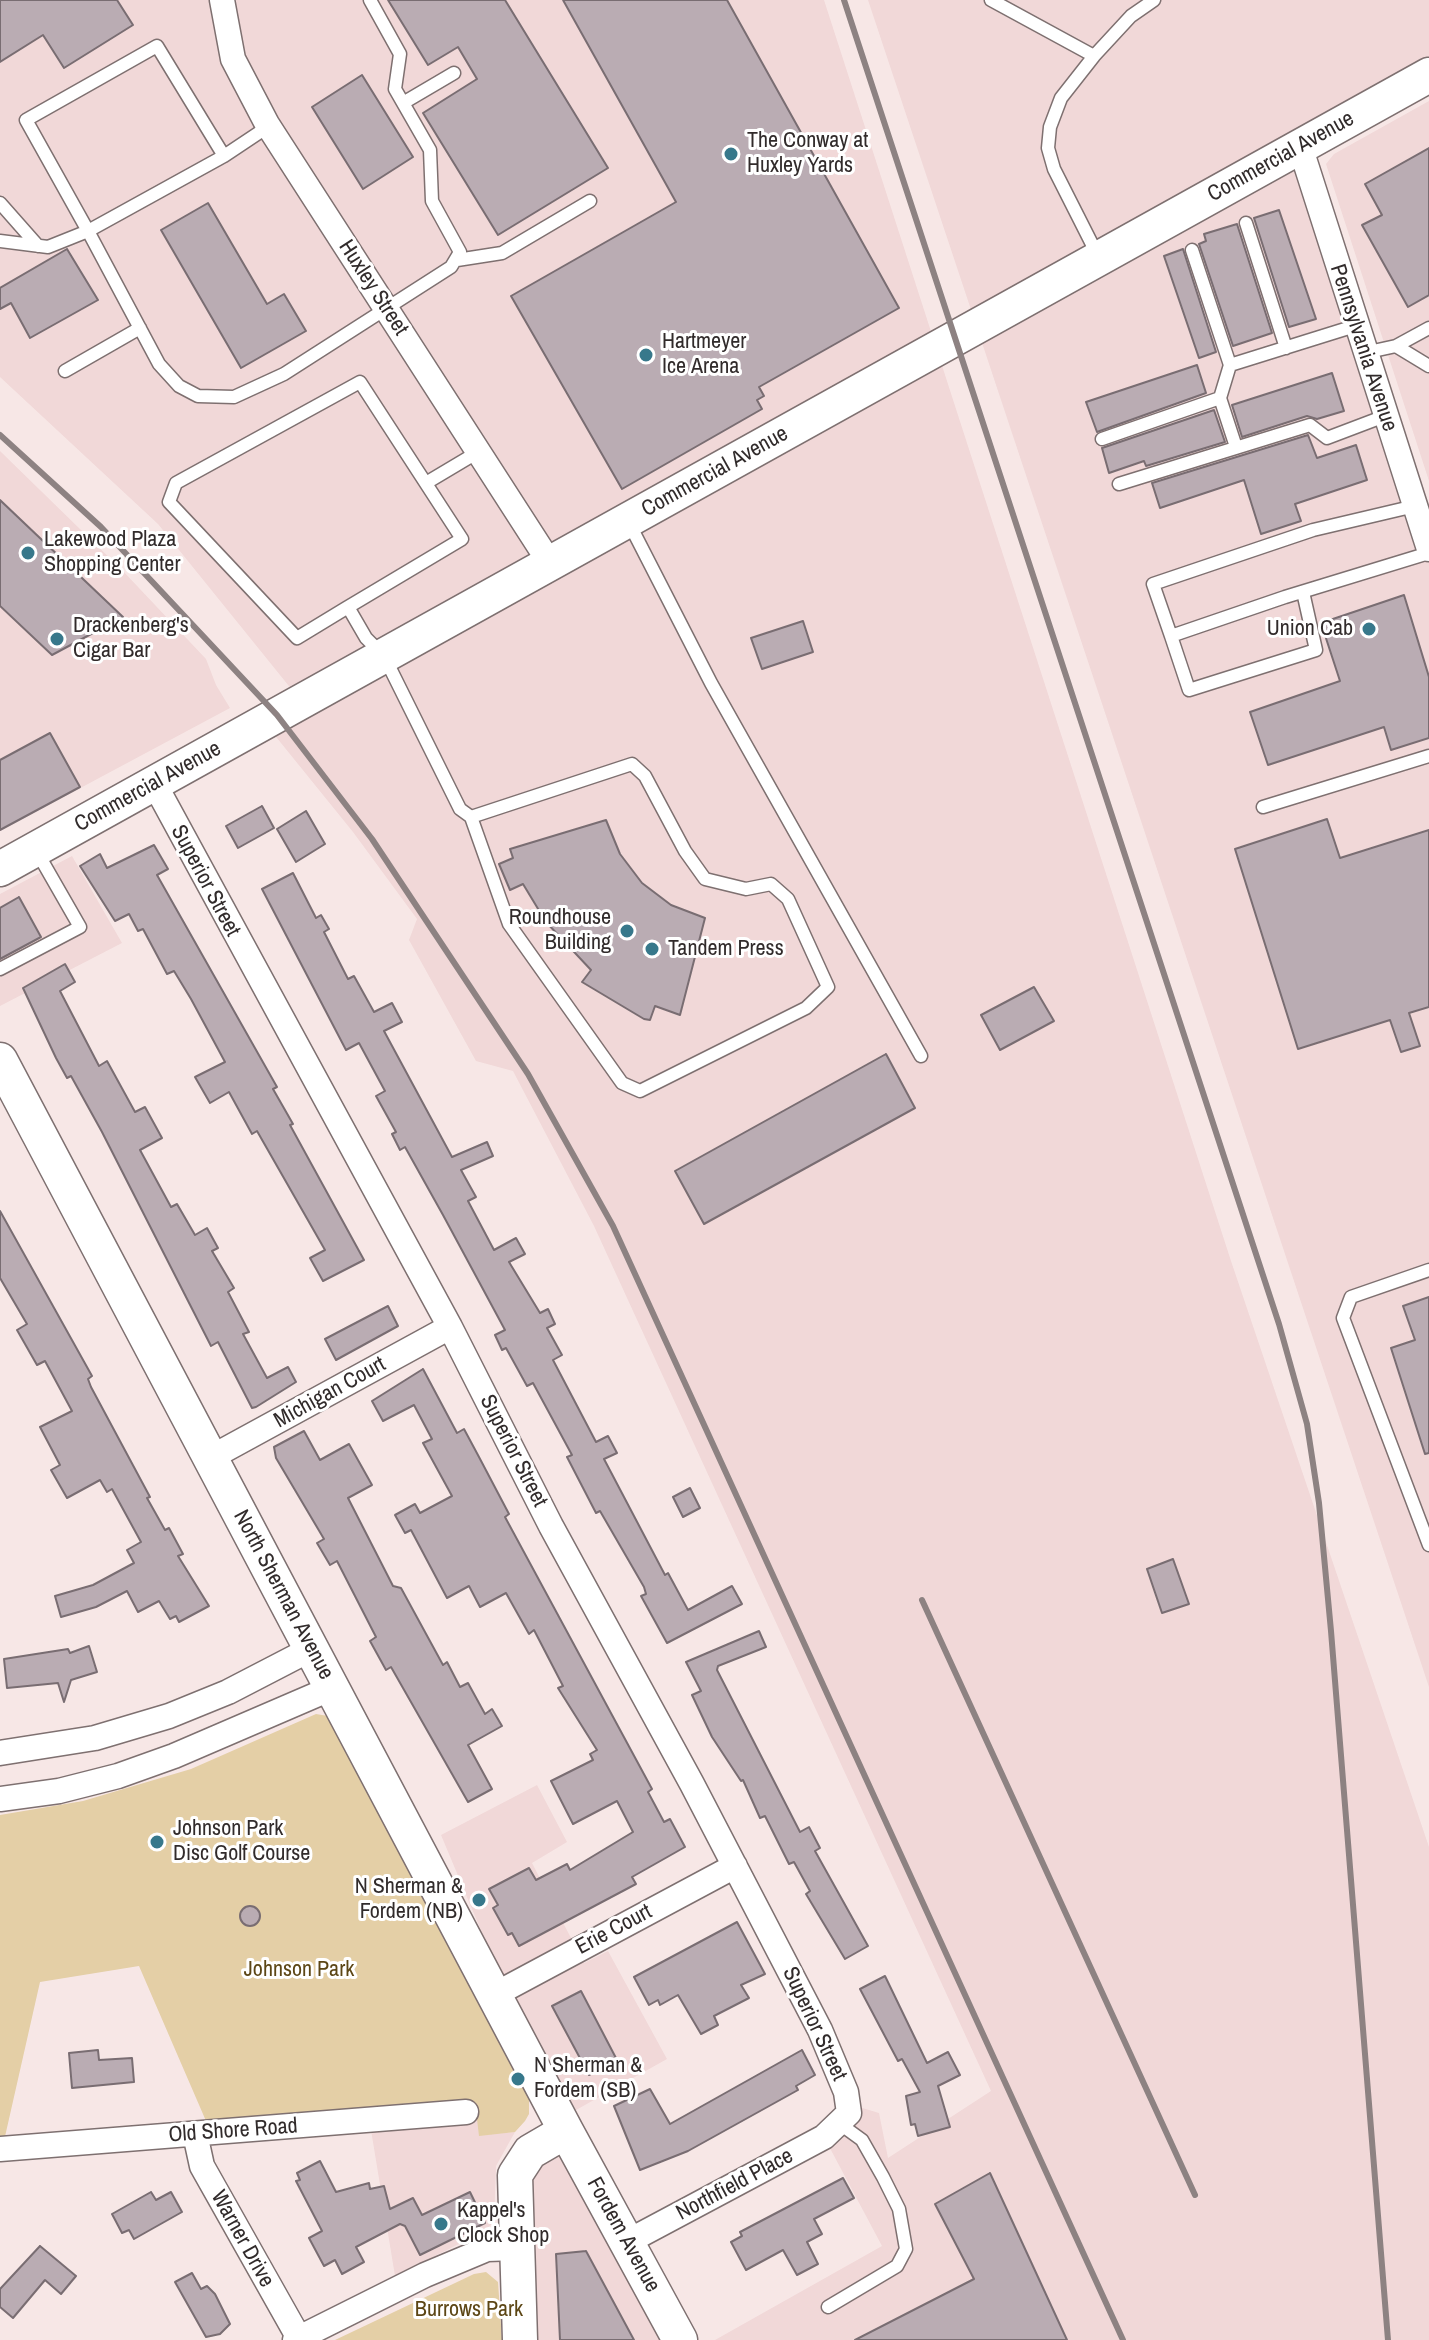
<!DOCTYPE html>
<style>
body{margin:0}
canvas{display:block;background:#f7e7e6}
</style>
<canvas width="1429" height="2340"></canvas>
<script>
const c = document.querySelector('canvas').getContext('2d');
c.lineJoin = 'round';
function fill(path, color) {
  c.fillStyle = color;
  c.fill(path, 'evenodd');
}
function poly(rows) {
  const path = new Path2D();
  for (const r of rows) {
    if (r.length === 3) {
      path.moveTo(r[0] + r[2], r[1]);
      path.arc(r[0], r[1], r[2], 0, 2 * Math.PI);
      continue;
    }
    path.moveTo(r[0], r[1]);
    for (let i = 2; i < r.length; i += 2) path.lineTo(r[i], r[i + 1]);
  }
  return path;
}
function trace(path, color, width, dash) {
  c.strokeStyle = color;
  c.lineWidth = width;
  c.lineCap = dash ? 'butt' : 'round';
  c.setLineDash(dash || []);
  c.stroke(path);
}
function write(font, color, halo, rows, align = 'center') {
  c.font = font + ' "Archivo Narrow",sans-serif';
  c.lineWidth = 6;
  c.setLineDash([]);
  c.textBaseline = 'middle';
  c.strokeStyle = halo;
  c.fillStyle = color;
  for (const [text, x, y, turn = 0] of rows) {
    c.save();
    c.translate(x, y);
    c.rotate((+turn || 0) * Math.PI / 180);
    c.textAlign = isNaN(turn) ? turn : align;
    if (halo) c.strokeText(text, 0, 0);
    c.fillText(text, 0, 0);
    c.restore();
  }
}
fill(poly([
 [0,0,824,0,1231,1261,1429,1847,1429,2340,715,2340,882,2246,824,2137,849,2104,879,2113,888,2158,991,2091,594,1226,513,1071,476,1061,409,940,417,919,353,832,264,722,301,701,158,524,0,377],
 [868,0,1429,0,1429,75,1300,147,1429,549,1429,1687],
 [1429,101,1429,481,1326,164,1334,154],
 [0,451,122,570,206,659,216,685,230,708,0,831],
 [72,856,122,943,0,1006,0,894],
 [537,1785,567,1842,532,1863,584,1963,608,1951,667,2059,560,2119,441,1835],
 [477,2116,480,2135,515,2132,496,2166,494,2222,483,2232,395,2276,371,2130],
 [566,2131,680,2340,520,2340,518,2168]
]), '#f1d8d8');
fill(poly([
 [316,1714,328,1716,529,2096,529,2114,525,2121,515,2132,479,2136,476,2111,206,2121,139,1966,40,1982,4,2141,0,2141,0,1815,83,1801,191,1769],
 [486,2272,498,2282,502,2340,335,2340,474,2274]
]), '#e4cfa6');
const building = poly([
 [0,0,117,0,133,25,64,68,43,35,0,62,0,0],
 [388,0,505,0,608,168,498,235,423,113,477,79,458,47,428,65,388,0],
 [563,0,727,0,899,308,759,387,764,396,757,400,762,409,622,489,511,296,676,202,563,0],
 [362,75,413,157,363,189,312,107,362,75],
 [1429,148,1429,295,1408,307,1362,225,1382,215,1365,184,1429,148],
 [208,203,267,304,284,294,306,331,241,368,161,230,208,203],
 [1279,210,1316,319,1289,327,1254,218,1279,210],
 [1237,224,1272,333,1233,346,1199,244,1206,241,1204,234,1237,224],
 [67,249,98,300,30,338,11,303,0,309,0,288,67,249],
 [1183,249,1216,352,1199,358,1164,256,1183,249],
 [1197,365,1206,393,1097,432,1086,402,1197,365],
 [1332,373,1344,411,1317,419,1307,416,1242,437,1232,405,1332,373],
 [1214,410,1225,442,1146,466,1144,461,1109,473,1102,448,1214,410],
 [1308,435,1317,458,1356,445,1367,480,1295,504,1301,521,1261,534,1244,480,1160,508,1152,483,1308,435],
 [0,500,123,617,52,655,0,606,0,500],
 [1404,595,1429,677,1429,738,1391,750,1384,727,1268,765,1250,712,1340,681,1321,623,1404,595],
 [803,621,813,652,762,669,751,638,803,621],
 [50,733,80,787,0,830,0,760,50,733],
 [262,806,274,828,238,848,226,826,262,806],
 [306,811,325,844,296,862,277,829,306,811],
 [1327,819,1340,858,1429,830,1429,1007,1409,1013,1420,1046,1401,1052,1390,1020,1298,1049,1235,849,1327,819],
 [606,820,620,854,642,883,671,905,705,918,680,1015,655,1006,650,1020,644,1019,582,982,591,970,546,922,523,884,510,890,499,864,513,858,510,849,606,820],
 [154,845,168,869,157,875,277,1087,273,1089,293,1124,290,1125,364,1260,323,1281,310,1258,325,1250,257,1131,252,1134,229,1092,210,1103,195,1077,225,1062,191,999,174,971,167,974,143,929,138,931,129,914,115,921,80,866,100,854,107,868,154,845],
 [293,873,316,918,321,915,329,929,324,932,348,979,354,976,374,1012,392,1003,402,1022,384,1031,452,1157,487,1142,493,1156,461,1170,476,1197,468,1201,494,1250,516,1238,525,1254,509,1262,540,1313,548,1309,555,1324,547,1328,562,1355,553,1360,596,1442,608,1436,617,1453,604,1459,665,1575,668,1573,688,1610,732,1586,742,1604,667,1643,641,1596,646,1594,644,1587,600,1511,596,1513,567,1457,572,1455,533,1383,527,1386,506,1348,502,1350,495,1335,505,1330,443,1215,405,1147,400,1150,392,1134,396,1132,376,1096,385,1091,359,1043,346,1050,262,889,293,873],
 [19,897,41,937,0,959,0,908,19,897],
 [65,964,75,982,60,991,99,1066,107,1061,135,1112,145,1107,162,1138,140,1150,171,1207,177,1204,195,1235,207,1228,218,1248,212,1251,234,1288,228,1292,249,1332,243,1334,267,1378,288,1367,296,1382,256,1407,252,1408,218,1342,211,1346,102,1132,71,1076,67,1078,56,1058,23,988,65,964],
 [1034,987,1054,1021,1000,1050,981,1015,1034,987],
 [886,1054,915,1108,704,1224,675,1171,886,1054],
 [0,1211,92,1376,88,1379,91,1387,150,1497,147,1498,165,1530,169,1528,183,1554,178,1556,209,1606,179,1622,176,1616,170,1619,159,1601,138,1612,127,1591,96,1607,61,1617,55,1596,93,1585,134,1563,127,1550,141,1542,112,1489,107,1492,100,1480,67,1498,51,1470,60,1465,40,1427,72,1411,45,1361,37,1365,17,1330,27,1324,0,1278,0,1211],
 [1429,1297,1429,1453,1425,1454,1391,1348,1415,1340,1403,1306,1429,1297],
 [388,1306,398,1326,336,1360,325,1339,388,1306],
 [423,1369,457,1433,464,1429,479,1457,509,1514,505,1517,652,1789,648,1792,664,1822,670,1819,685,1847,632,1877,636,1884,519,1946,512,1933,508,1935,493,1908,498,1905,489,1889,529,1868,536,1880,567,1864,570,1870,633,1832,617,1801,573,1824,551,1781,593,1760,590,1754,597,1750,558,1688,563,1686,534,1630,529,1634,506,1593,480,1607,469,1586,447,1598,411,1530,405,1533,395,1515,415,1504,420,1513,452,1496,423,1443,432,1439,414,1405,383,1421,372,1401,423,1369],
 [304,1431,320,1460,349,1444,372,1485,348,1498,393,1586,401,1588,443,1665,447,1662,460,1687,468,1683,485,1714,492,1709,502,1726,468,1745,492,1789,468,1802,391,1667,386,1670,370,1641,376,1637,337,1561,330,1565,317,1543,324,1539,276,1458,274,1447,304,1431],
 [690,1488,700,1508,683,1517,673,1497,690,1488],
 [1173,1559,1189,1604,1162,1613,1147,1569,1173,1559],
 [759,1631,766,1647,718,1666,717,1670,800,1832,809,1827,820,1848,815,1851,868,1946,845,1959,806,1894,810,1891,794,1862,789,1864,765,1816,760,1818,743,1780,741,1781,712,1737,692,1695,701,1691,686,1662,759,1631],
 [89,1646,97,1672,71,1680,64,1702,58,1683,7,1688,4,1659,68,1649,70,1653,89,1646],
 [250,1916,10],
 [737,1922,765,1974,741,1985,749,1998,714,2016,718,2025,701,2034,678,1995,660,2005,658,2000,649,2005,634,1977,737,1922],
 [885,1976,927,2063,948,2052,960,2075,938,2086,950,2127,918,2136,915,2124,911,2125,906,2096,920,2092,902,2059,898,2061,860,1989,885,1976],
 [581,1991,617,2060,589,2075,552,2006,581,1991],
 [98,2050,99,2060,132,2058,134,2082,72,2088,69,2053,98,2050],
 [802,2050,815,2075,796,2086,798,2090,688,2151,640,2170,614,2106,650,2089,670,2124,802,2050],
 [320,2161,336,2192,369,2183,370,2189,384,2186,390,2209,413,2198,422,2215,470,2192,485,2223,420,2255,405,2226,400,2224,356,2247,364,2262,342,2274,335,2260,324,2266,309,2238,322,2231,296,2181,300,2180,297,2173,320,2161],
 [990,2173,1067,2340,855,2340,974,2279,935,2204,990,2173],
 [843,2178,854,2198,814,2219,822,2234,807,2242,818,2264,797,2275,783,2250,746,2270,731,2242,742,2236,740,2232,843,2178],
 [151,2192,156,2200,171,2192,182,2212,134,2239,129,2230,122,2233,112,2214,151,2192],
 [40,2246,76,2276,61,2294,45,2280,13,2318,0,2307,0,2289,40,2246],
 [586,2251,634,2340,560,2340,556,2254,586,2251],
 [192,2273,201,2289,207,2286,215,2294,230,2324,220,2334,206,2337,175,2282,192,2273]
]);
fill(building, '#baacb3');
trace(building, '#796d72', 2);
const lane = poly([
 [991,0,1094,56],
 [403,103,454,73],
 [224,156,157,46,26,120,88,231,224,156,269,126],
 [0,203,38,246],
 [1246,223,1286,348],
 [0,241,48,247,88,231,159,364,179,386,198,396,234,397,284,374,451,267,460,252,432,201,430,150,395,89,400,54,370,0],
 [1192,250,1230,365],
 [1098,256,1054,169,1048,148,1050,127,1061,98,1094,56,1131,16,1154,0],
 [457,260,502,253,590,201],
 [1396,346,1429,328],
 [1364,353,1396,346,1429,366],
 [65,371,140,328],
 [1102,439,1220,398],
 [1236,447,1220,398,1230,365,1355,326],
 [426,483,478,452],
 [1119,484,1310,425,1327,438,1385,416],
 [629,523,711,683,921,1056],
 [1303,592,1316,650,1189,690,1171,636,1285,597,1429,553],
 [348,607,297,638,169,502,176,483,360,382,462,539,348,607,366,638,384,656,460,809,471,817,632,764,645,776,685,851,705,879,746,889,771,884,788,899,828,987,806,1008,640,1091,622,1083,509,924,471,817],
 [1171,636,1153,584,1313,530,1415,506],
 [1263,807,1429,756],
 [0,969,80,927,37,852],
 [1429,1270,1351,1297,1343,1318,1429,1545],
 [828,2307,897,2266,906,2249,899,2209,883,2177,862,2140,840,2124]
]);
const street = poly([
 [222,0,233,59,267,124,550,563],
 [1300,146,1429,549],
 [154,783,450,1327,551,1526,692,1784,820,2030,846,2092,849,2113,824,2137,627,2242],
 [210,1458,450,1327],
 [0,1753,95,1738,169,1716,228,1692,311,1649],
 [0,1799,59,1791,118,1776,174,1756,332,1688],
 [494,1995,735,1866],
 [195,2134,202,2166,300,2340],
 [0,2149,466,2112],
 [295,2340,425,2275,487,2249,516,2248]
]);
const secondary = poly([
 [0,869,1429,75],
 [0,1060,566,2131,680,2340],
 [520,2340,515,2175,530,2152,566,2131]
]);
trace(lane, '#7e7070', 15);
trace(street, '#7e7070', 27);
trace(secondary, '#7e7070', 37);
trace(lane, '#fff', 12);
trace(street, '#fff', 24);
trace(secondary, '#fff', 34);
trace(poly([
 [844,0,1279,1324,1307,1424,1319,1503,1331,1631,1388,2340],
 [0,435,101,527,277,715,372,839,528,1074,613,1226,1123,2340],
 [922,1600,1195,2195]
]), '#8d8282', 6);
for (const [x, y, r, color] of [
 [731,154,8,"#37788b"],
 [646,355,8,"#37788b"],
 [28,553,8,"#37788b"],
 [1369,629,8,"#37788b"],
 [57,639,8,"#37788b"],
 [627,931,8,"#37788b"],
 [652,949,8,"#37788b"],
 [157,1842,8,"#37788b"],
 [479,1900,8,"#37788b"],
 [518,2079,8,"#37788b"],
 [441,2224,8,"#37788b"]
]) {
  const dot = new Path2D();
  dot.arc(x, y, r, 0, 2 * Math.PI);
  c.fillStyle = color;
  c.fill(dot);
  trace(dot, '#fff', 3);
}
write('22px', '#312b2b', '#fff', [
 ["The Conway at",747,141],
 ["Huxley Yards",747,166],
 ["Hartmeyer",662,342],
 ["Ice Arena",662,367],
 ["Lakewood Plaza",44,540],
 ["Shopping Center",44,565],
 ["Drackenberg's",73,626],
 ["Cigar Bar",73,651],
 ["Union Cab",1353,629,"right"],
 ["Roundhouse",611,918,"right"],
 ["Building",611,943,"right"],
 ["Tandem Press",668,949],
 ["Johnson Park",173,1829],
 ["Disc Golf Course",173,1854],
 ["N Sherman &",463,1887,"right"],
 ["Fordem (NB)",463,1912,"right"],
 ["N Sherman &",534,2066],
 ["Fordem (SB)",534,2091],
 ["Kappel's",457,2211],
 ["Clock Shop",457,2236]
], 'left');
write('22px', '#312b2b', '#fff', [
 ["Commercial Avenue",1281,157,-29],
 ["Huxley Street",373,288,57],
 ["Pennsylvania Avenue",1363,348,72],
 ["Commercial Avenue",715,472,-29],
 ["Commercial Avenue",148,787,-29],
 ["Superior Street",205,881,62],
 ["Michigan Court",330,1393,-29],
 ["Superior Street",513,1451,63],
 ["North Sherman Avenue",283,1595,62],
 ["Erie Court",614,1930,-28],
 ["Superior Street",814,2024,65],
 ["Old Shore Road",233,2131,-4],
 ["Northfield Place",735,2185,-28],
 ["Fordem Avenue",623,2235,61],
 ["Warner Drive",242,2239,61]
]);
write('22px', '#5c4615', '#fff', [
 ["Johnson Park",299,1970],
 ["Burrows Park",469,2310]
]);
</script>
